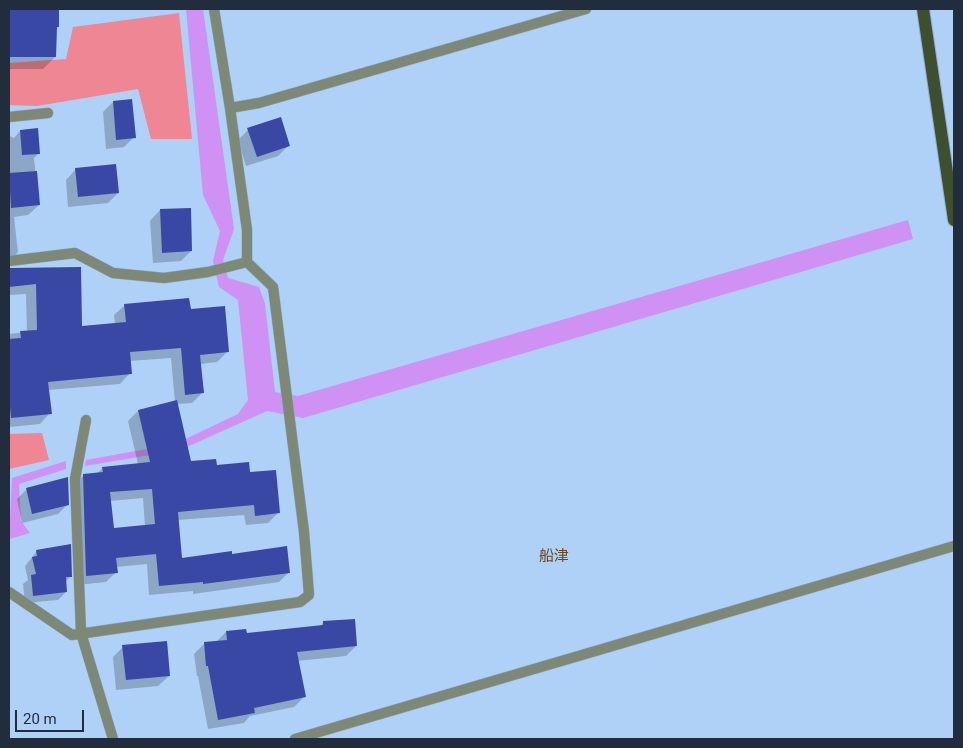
<!DOCTYPE html>
<meta charset="utf-8">
<style>
body{margin:0}
#map{position:relative;width:963px;height:748px;overflow:hidden;background:#afd0f7;font-family:Roboto,sans-serif}
canvas{display:block}
.frame{position:absolute;inset:0;border:10px solid #212d3c;pointer-events:none}
.scale{position:absolute;left:15px;top:710px;width:69px;height:22px;box-sizing:border-box;border:2px solid #212d3c;border-top:0;padding-left:6px;font-size:15px;line-height:18px;white-space:nowrap;color:#212d3c;-webkit-text-stroke:4px #afd0f7;paint-order:stroke}
</style>
<div id="map">
<canvas width="963" height="748"></canvas>
<div class="frame"></div>
<div class="scale">20 m</div>
</div>
<script>
const c = document.querySelector('canvas').getContext('2d');
c.lineJoin = 'round';
function fill(path, color) {
  c.fillStyle = color;
  c.fill(path, 'evenodd');
}
function poly(rows) {
  const path = new Path2D();
  for (const r of rows) {
    path.moveTo(r[0], r[1]);
    for (let i = 2; i < r.length; i += 2) path.lineTo(r[i], r[i + 1]);
  }
  return path;
}
function trace(path, color, width, dash) {
  c.strokeStyle = color;
  c.lineWidth = width;
  c.lineCap = dash ? 'butt' : 'round';
  c.setLineDash(dash || []);
  c.stroke(path);
}
function write(font, color, halo, rows, align = 'center') {
  c.font = font + ' Roboto,"Noto Sans JP",sans-serif';
  c.lineWidth = 5;
  c.setLineDash([]);
  c.textBaseline = 'middle';
  c.strokeStyle = halo;
  c.fillStyle = color;
  for (const [text, x, y, turn = 0] of rows) {
    c.save();
    c.translate(x, y);
    c.rotate((+turn || 0) * Math.PI / 180);
    c.textAlign = isNaN(turn) ? turn : align;
    if (halo) c.strokeText(text, 0, 0);
    c.fillText(text, 0, 0);
    c.restore();
  }
}
fill(poly([
 [179,13,192,139,151,139,138,89,37,106,9,105,9,63,66,59,73,27],
 [42,433,49,460,9,469,9,434]
]), '#ef8693');
fill(poly([
 [186,9,203,9,234,229,223,260,228,278,259,287,265,304,275,392,298,396,908,220,913,239,303,418,267,411,180,450,85,466,86,460,175,444,238,414,248,400,238,300,219,287,213,261,220,231,203,195],
 [66,461,66,469,19,484,21,521,30,533,9,539,12,478]
]), '#cf91f3');
fill(poly([
 [9,9,58,9,58,27,55,29,55,57,43,69,9,69],
 [113,102,134,137,124,147,106,149,103,112],
 [248,130,288,146,278,156,246,166,238,140],
 [20,131,39,153,34,158,39,205,28,215,14,217,18,252,9,261,9,136,14,138],
 [76,169,118,193,108,203,68,207,66,180],
 [160,210,191,251,181,261,153,263,150,221],
 [9,269,80,269,81,327,115,324,114,315,125,305,189,311,227,352,217,362,200,364,202,393,192,403,177,404,190,463,249,473,278,513,268,523,246,525,244,515,177,520,181,560,231,555,289,572,279,582,193,594,193,591,149,595,147,564,116,567,116,572,106,582,76,585,73,485,84,475,96,474,103,468,138,464,128,421,138,411,175,402,171,358,129,361,130,373,120,384,48,390,50,413,40,424,9,427,9,334,27,332,26,294,9,295],
 [143,498,145,526,112,529,110,501],
 [27,489,68,504,58,514,22,523,17,499],
 [37,551,71,576,65,582,66,592,58,600,25,603,23,584,28,580,25,566],
 [323,623,356,646,346,656,297,661,304,697,294,707,250,716,244,723,208,729,198,676,197,676,194,654,205,643,216,642,226,632,246,634,319,627],
 [123,647,169,676,158,686,116,690,113,657]
]), '#0003');
fill(poly([
 [9,9,59,9,59,27,57,27,56,57,9,57],
 [132,99,136,138,116,140,113,101],
 [281,117,290,146,257,157,247,128],
 [38,128,40,154,22,155,20,130],
 [116,164,119,193,78,197,75,168],
 [37,171,40,205,11,208,9,173],
 [191,208,192,251,162,253,160,209],
 [81,267,82,326,126,322,124,304,189,298,191,309,225,306,229,352,200,355,204,393,185,395,181,348,130,352,132,374,48,382,52,414,11,418,9,395,9,339,21,338,20,331,37,330,36,284,9,287,9,268],
 [177,400,191,461,216,459,217,465,249,462,250,472,276,470,280,513,255,516,254,505,178,512,182,558,232,551,232,554,287,546,290,573,203,584,203,582,159,586,156,554,116,558,118,573,86,576,83,474,103,472,102,467,150,462,138,410],
 [152,489,155,524,114,528,110,492],
 [68,477,69,505,32,514,26,488],
 [71,544,72,577,66,577,67,592,33,596,31,575,36,574,32,557,37,556,36,550],
 [355,619,357,646,297,652,306,697,254,708,255,713,218,720,208,666,206,666,204,642,227,640,226,631,246,629,247,633,323,625,323,621],
 [167,641,170,676,126,680,122,645]
]), '#3947a5');
const minor = poly([
 [230,108,259,103,586,9],
 [9,117,48,113],
 [9,261,75,253,113,273,164,278,208,272,247,262,247,230,230,108,214,9],
 [86,420,75,479,81,633,113,739],
 [9,592,72,635,300,602,309,595,304,532,273,287,247,262],
 [295,739,954,546]
]);
const primary = poly([
 [923,9,954,220]
]);
trace(minor, '#90acce', 11);
trace(primary, '#90acce', 14);
trace(minor, '#7d8876', 10);
trace(primary, '#3d4f2f', 12);
write('15px', '#6b4816', '#afd0f7', [
 ["船津",554,557]
]);
</script>
